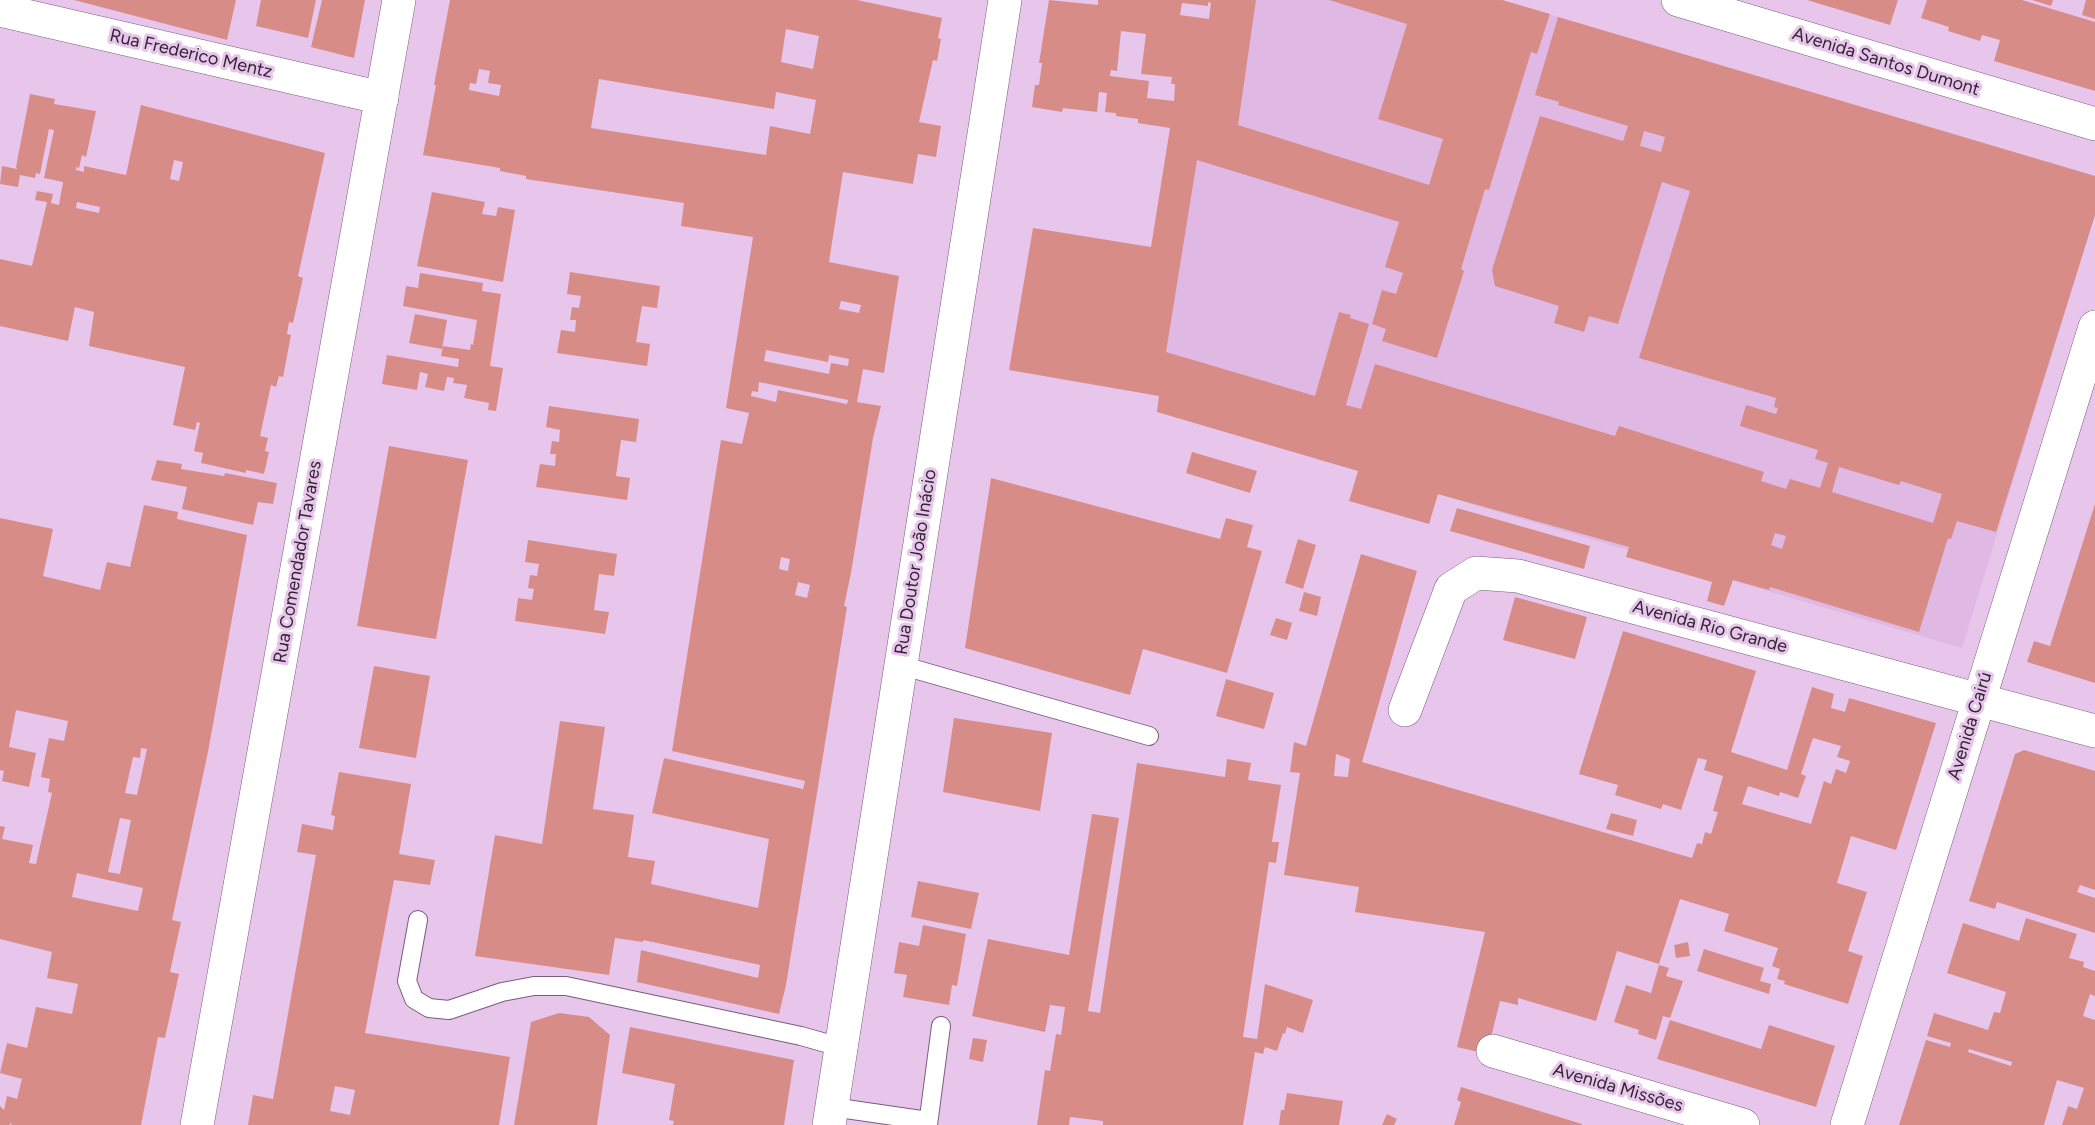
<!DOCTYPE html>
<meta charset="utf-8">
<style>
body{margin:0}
canvas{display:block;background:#e8c6eb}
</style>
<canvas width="2095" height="1125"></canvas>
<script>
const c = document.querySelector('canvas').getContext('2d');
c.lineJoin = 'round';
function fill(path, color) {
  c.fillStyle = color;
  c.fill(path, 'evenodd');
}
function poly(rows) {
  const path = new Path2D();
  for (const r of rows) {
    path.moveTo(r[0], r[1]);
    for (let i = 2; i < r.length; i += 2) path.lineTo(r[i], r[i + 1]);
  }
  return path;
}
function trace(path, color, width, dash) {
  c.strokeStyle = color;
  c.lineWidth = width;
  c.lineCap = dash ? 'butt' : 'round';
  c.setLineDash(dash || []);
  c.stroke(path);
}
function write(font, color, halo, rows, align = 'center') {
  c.font = font + ' Figtree,sans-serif';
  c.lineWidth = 6;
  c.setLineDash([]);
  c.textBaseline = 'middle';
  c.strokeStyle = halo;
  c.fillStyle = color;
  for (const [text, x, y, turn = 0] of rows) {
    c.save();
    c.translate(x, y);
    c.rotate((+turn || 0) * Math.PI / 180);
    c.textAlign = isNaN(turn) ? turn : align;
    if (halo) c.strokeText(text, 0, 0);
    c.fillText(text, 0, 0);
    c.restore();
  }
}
fill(poly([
 [1213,0,1502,0,2095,176,2095,214,1962,648,1157,412]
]), '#dfb9e3');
fill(poly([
 [74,0,236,0,227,40],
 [261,0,316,0,308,38,256,26],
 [322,0,365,0,354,58,311,47],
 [450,0,857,0,942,18,938,38,941,39,937,61,933,60,919,122,941,126,936,157,918,154,913,184,843,172,829,262,899,276,884,373,863,369,857,402,881,406,873,438,851,573,844,606,847,607,786,985,779,1014,637,982,641,950,758,978,760,965,643,940,643,942,615,938,609,975,475,956,495,835,542,844,560,721,605,727,593,809,634,815,628,857,655,861,651,884,758,908,769,839,652,813,664,758,803,789,805,781,672,751,721,440,742,444,749,413,726,408,753,237,681,226,684,203,526,179,526,176,500,171,500,168,423,155,436,85,434,85],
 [786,29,819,36,813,69,781,62],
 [479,69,490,71,488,83,501,85,499,96,469,90,470,83,476,84],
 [599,79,774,109,776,92,816,100,810,134,770,126,766,155,591,128],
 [841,301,861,305,859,313,839,309],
 [766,350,828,362,829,355,849,359,848,366,831,363,829,374,764,361],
 [759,382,848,400,847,404,778,390,776,402,751,396,752,391,758,392],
 [781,557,790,559,788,571,779,569],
 [798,582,810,585,807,598,795,595],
 [1049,0,1098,5,1098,0,1256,0,1238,125,1429,185,1443,139,1378,119,1407,24,1329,0,1502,0,1550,14,1537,54,1531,52,1489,190,1485,189,1461,269,1464,271,1437,358,1382,341,1386,329,1372,324,1382,290,1396,294,1403,273,1385,267,1399,222,1197,160,1166,352,1315,396,1339,312,1351,315,1350,318,1369,324,1346,405,1361,409,1375,364,1615,436,1619,426,1764,472,1761,481,1786,489,1790,479,1820,488,1828,463,1815,459,1818,450,1740,426,1746,405,1776,414,1778,408,1774,407,1776,398,1639,358,1690,191,1662,182,1618,324,1589,316,1584,332,1554,323,1559,306,1495,286,1492,270,1540,116,1623,141,1628,126,1558,105,1559,102,1535,95,1558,17,2095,176,2095,215,1996,532,1957,521,1951,539,1949,538,1947,541,1919,632,1770,587,1769,590,1733,580,1724,606,1707,601,1712,582,1626,557,1629,547,1438,494,1429,524,1349,501,1358,471,1157,412,1159,396,1009,370,1033,228,1151,247,1170,128,1138,123,1138,119,1116,116,1116,113,1105,112,1107,93,1099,92,1097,112,1063,108,1062,112,1032,107,1035,85,1039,85,1042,63,1039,63],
 [1208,2,1211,3,1209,19,1180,15,1182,3,1208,6],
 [1121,31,1146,34,1141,74,1172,77,1171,84,1175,84,1174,101,1147,98,1149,81,1110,76,1111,70,1117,71],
 [1644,131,1665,137,1661,152,1640,146],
 [1839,467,1899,485,1901,481,1942,494,1933,523,1832,492],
 [1775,533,1786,536,1782,549,1771,545],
 [1807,0,1898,0,1890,25],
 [1927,0,2022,0,2095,22,2095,91,1994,61,2000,40,1982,35,1980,41,1948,31,1949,27,1921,18],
 [2032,0,2053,0,2051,6],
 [2086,0,2095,0,2095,19,2082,15],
 [30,94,55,99,54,104,96,111,86,157,82,155,79,168,76,167,76,170,84,172,84,166,126,175,141,105,325,153,298,276,303,278,293,323,289,322,287,334,291,335,283,377,279,376,276,387,271,385,260,436,268,438,265,451,269,452,264,474,246,470,246,473,201,463,203,453,194,451,200,423,197,422,195,430,173,425,185,367,89,346,94,312,75,307,68,341,0,326,0,259,32,266,47,202,35,200,37,191,53,194,51,203,59,205,63,182,44,178,54,130,49,129,40,174,36,173,35,178,20,175,18,187,0,184,2,166,17,169,16,167],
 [174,160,183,162,179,181,170,179],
 [77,202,100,207,99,213,76,208],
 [432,192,485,202,482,214,496,216,498,207,515,210,503,282,417,266],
 [570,272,660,286,657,308,642,306,636,342,650,344,647,366,557,353,561,330,575,332,576,320,570,320,572,307,579,308,581,296,567,294],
 [420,273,483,283,482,291,501,294,490,366,503,368,496,411,488,410,489,403,464,398,467,385,453,383,454,378,447,377,444,391,425,387,428,374,420,372,417,390,382,384,387,355,458,367,459,359,441,356,443,346,470,350,471,344,473,345,477,320,403,306,406,286,418,288],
 [415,314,447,320,442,349,409,343],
 [549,406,639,419,636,442,621,440,616,476,630,478,627,500,536,487,540,464,555,466,556,454,550,454,552,441,559,442,560,430,546,427],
 [389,446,468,460,436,639,357,626],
 [1192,452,1257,471,1250,493,1186,473],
 [157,460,182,464,181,469,224,476,225,473,277,483,273,504,258,502,253,525,182,509,187,487,151,480],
 [991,478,1220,539,1226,518,1253,525,1247,547,1262,551,1227,673,1143,649,1130,695,965,648],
 [2095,504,2095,683,2027,662,2034,641,2050,646],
 [144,505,178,512,177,519,247,535,208,752,172,920,181,922,170,972,179,974,165,1038,158,1037,141,1125,11,1125,12,1122,9,1125,0,1125,0,1106,4,1110,7,1096,17,1099,22,1079,0,1073,7,1043,27,1048,36,1007,72,1014,78,984,47,978,52,952,0,939,0,826,5,827,2,839,33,845,29,863,36,864,52,793,48,792,50,779,41,777,49,738,64,741,68,721,16,710,9,747,36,753,29,787,2,781,4,771,0,770,0,518,53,529,43,576,100,590,107,562,130,567],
 [141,748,147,749,137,795,125,793,133,757,140,758],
 [120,818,131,820,120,874,108,872],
 [77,873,143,888,138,911,72,897],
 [1457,508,1590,546,1584,569,1450,531],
 [1298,539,1316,545,1303,589,1285,583],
 [528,540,617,554,614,576,599,574,594,610,609,612,605,634,515,621,518,598,532,600,534,589,528,588,530,575,537,576,539,564,525,562],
 [1361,554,1417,571,1362,762,1692,858,1697,843,1702,844,1705,832,1711,834,1718,812,1713,811,1723,776,1704,770,1707,760,1698,758,1681,810,1663,804,1661,809,1615,795,1618,785,1579,774,1623,631,1756,671,1731,752,1787,770,1812,687,1834,694,1831,708,1845,712,1849,698,1936,723,1896,850,1851,836,1837,883,1867,892,1848,951,1863,956,1848,1004,1784,984,1785,981,1777,979,1780,969,1772,966,1778,948,1724,931,1729,914,1680,899,1659,964,1617,951,1596,1021,1518,998,1518,1005,1500,1001,1487,1054,1457,1047,1485,932,1355,912,1359,887,1284,875,1300,773,1290,772,1294,742,1306,746],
 [1813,738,1841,746,1837,757,1850,761,1846,773,1836,769,1831,784,1824,781,1811,824,1742,804,1748,786,1779,796,1780,792,1798,798,1806,776,1801,774],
 [1336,754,1350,759,1348,777,1334,776],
 [1304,592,1321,597,1317,616,1299,611],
 [1515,597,1587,617,1575,659,1503,640],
 [1276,618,1292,623,1287,640,1270,635],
 [374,666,430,676,416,758,359,748],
 [1226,679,1274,693,1264,729,1216,716],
 [954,718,1052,733,1040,811,943,792],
 [2024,750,2095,771,2095,890,2080,885,2077,892,2095,898,2095,933,1997,902,1995,909,1969,901,2015,754],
 [1227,759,1251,763,1248,780,1281,785,1272,842,1279,842,1276,863,1269,862,1243,1037,1257,1039,1265,984,1313,1000,1303,1033,1287,1027,1285,1034,1283,1033,1277,1051,1265,1047,1263,1054,1255,1052,1243,1125,1103,1125,1103,1121,1070,1117,1069,1125,1037,1125,1045,1070,1050,1071,1056,1034,1061,1035,1065,1007,1050,1005,1045,1032,972,1016,988,939,1069,955,1092,814,1119,818,1088,1011,1100,1013,1137,763,1225,777],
 [339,772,411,784,399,854,435,860,430,885,394,880,365,1033,510,1057,499,1125,248,1125,253,1095,273,1099,316,855,297,852,302,824,333,830,335,816,331,815],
 [335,1086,355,1090,350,1115,330,1111],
 [1611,813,1637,820,1633,836,1606,829],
 [918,881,979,893,971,929,911,917],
 [2026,918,2077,934,2069,958,2084,962,2083,967,2095,971,2095,996,2090,994,2083,1016,2095,1020,2095,1125,2062,1125,2068,1106,2077,1109,2084,1088,2057,1080,2044,1125,1899,1125,1926,1040,1950,1047,1951,1043,1927,1036,1934,1013,1988,1030,1994,1012,2000,1013,2006,992,1947,973,1963,923,2019,941],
 [1969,1049,2012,1062,2011,1066,1968,1052],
 [923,925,966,934,957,986,952,985,949,1005,903,997,907,975,894,973,899,942,919,946],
 [1688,942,1690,956,1676,958,1674,945],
 [1704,949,1764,968,1760,981,1771,984,1769,994,1697,971],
 [1659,965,1669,968,1666,976,1683,981,1670,1018,1663,1016,1656,1040,1638,1034,1639,1030,1614,1022,1626,985,1651,993],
 [559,1013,589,1017,610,1035,597,1125,514,1125,531,1022],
 [1670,1020,1761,1049,1769,1025,1835,1046,1816,1107,1657,1059],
 [630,1027,794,1060,784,1125,673,1125,674,1121,669,1120,675,1084,622,1073],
 [973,1038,987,1040,983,1062,969,1059],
 [1461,1087,1582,1124,1582,1125,1454,1125,1461,1102,1457,1100],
 [1287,1093,1343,1101,1339,1125,1279,1125,1281,1110,1284,1110],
 [1387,1114,1397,1119,1394,1125,1382,1125]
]), '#d88c88');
const service = poly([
 [900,665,1149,736],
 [418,920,407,981,414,999,429,1008,449,1010,502,992,534,986,566,986,801,1036,840,1047],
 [832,1107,928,1121],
 [928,1125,941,1026]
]);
const minor = poly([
 [1678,0,2095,124],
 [0,10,382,98],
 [1405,710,1451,589,1476,573,1518,576,2095,731],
 [1493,1051,1743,1125],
 [829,1125,1005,0]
]);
const tertiary = poly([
 [197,1125,399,0]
]);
const secondary = poly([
 [1847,1125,2095,327]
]);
trace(service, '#795c7d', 20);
trace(minor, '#795c7d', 34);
trace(tertiary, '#795c7d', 34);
trace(secondary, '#795c7d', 34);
trace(service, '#fff', 18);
trace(minor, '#fff', 33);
trace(tertiary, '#fff', 33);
trace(secondary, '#fff', 33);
write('18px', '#322533', '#e8c6eb', [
 ["Rua Frederico Mentz",191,54,13],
 ["Avenida Santos Dumont",1886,62,17],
 ["Rua Comendador Tavares",298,562,-80],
 ["Rua Doutor João Inácio",916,562,-81],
 ["Avenida Rio Grande",1710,627,15],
 ["Avenida Cairú",1970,726,-73],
 ["Avenida Missões",1618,1088,16]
]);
</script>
